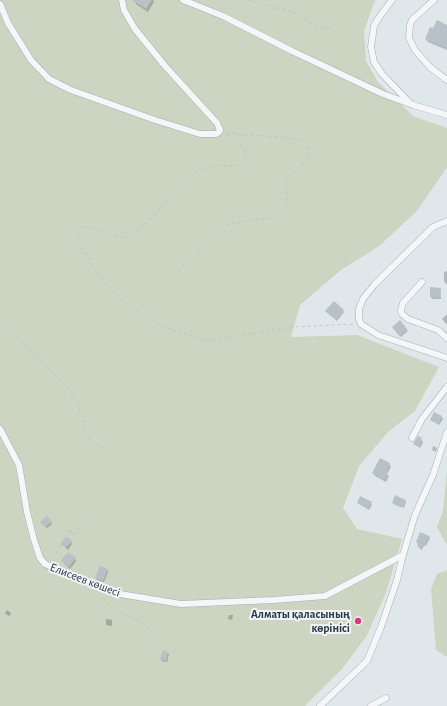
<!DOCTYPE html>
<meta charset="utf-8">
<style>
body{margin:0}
canvas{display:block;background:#e0e7ea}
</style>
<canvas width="447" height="706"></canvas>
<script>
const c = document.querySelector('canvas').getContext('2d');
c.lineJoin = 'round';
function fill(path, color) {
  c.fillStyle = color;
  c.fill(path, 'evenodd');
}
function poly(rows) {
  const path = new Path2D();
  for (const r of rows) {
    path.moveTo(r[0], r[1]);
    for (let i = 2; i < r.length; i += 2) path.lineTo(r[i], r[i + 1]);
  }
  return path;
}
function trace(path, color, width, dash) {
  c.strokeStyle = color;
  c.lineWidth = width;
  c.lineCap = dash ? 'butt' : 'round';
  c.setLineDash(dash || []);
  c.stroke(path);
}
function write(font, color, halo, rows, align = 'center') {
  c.font = font + ' "Alegreya Sans",sans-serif';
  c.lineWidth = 4;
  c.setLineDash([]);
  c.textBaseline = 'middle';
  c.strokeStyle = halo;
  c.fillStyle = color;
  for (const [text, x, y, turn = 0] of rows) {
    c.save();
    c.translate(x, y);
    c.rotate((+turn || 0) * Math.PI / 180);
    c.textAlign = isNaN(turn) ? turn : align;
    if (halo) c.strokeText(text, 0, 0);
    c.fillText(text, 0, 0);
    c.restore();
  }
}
fill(poly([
 [0,0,375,0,364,31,366,61,378,82,413,116,447,128,447,167,417,211,379,246,341,270,300,305,291,337,357,335,439,367,415,411,389,431,359,466,343,508,357,529,402,539,386,593,366,637,342,669,305,706,0,706],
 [447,469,447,545,437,527,443,511],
 [447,570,447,657,436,650,431,589,437,574]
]), '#cbd5c1');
fill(poly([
 [135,0,153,0,154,2,148,12,136,4],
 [447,27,447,50,428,42,426,39],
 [447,271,447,284,446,284,444,281,444,272],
 [440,289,441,299,432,299,431,297],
 [343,311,344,312,337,321,328,313],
 [447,314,447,325,442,319],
 [400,322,408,331,401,337,395,329],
 [442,417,443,419,439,425,431,420],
 [421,439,423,443,420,448,414,444],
 [433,446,437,448,436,452,432,450],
 [389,464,391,467,387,474,389,476,386,482,375,476,373,473],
 [405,500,406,502,404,508,395,505,394,503],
 [358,503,371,503,372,505,369,510],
 [51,522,52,524,47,528,43,524],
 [429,536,430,538,426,546,424,545,422,550,419,548,417,542],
 [71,542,72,544,68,550,62,544],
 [75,559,76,561,70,569,62,561],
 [107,570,108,572,104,582,97,580,96,578],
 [7,610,11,613,10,616,5,614],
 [229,615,233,615,232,620,228,619],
 [106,619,112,620,112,626,106,625],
 [168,653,169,654,167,662,162,661,161,659]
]), '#0003');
fill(poly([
 [132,0,152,0,146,9],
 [437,20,447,25,447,48,425,39,430,27,433,28],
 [430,287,441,288,440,298,430,297],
 [334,301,344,310,336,320,325,311],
 [400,320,407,329,399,336,392,327],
 [434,412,442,416,438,424,430,420],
 [418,436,422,438,421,440,423,441,419,447,413,444],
 [380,458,390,463,386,471,388,472,384,480,372,473],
 [395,495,406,500,403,507,392,503],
 [360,496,372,502,368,509,357,503],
 [47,516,52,522,45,527,40,522],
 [420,532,429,536,425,545,423,544,421,548,417,546,418,543,416,542],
 [66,537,72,541,66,548,60,544],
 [68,552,76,558,69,567,61,561],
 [100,566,108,569,103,581,95,578],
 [163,650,168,652,166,661,160,659]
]), '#b7c1c8');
const minor = poly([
 [183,0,223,16,292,51,383,94,413,105,447,115],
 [392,0,378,19,374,26,371,47,374,62,382,74,410,103],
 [434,0,412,20,410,25,409,38,415,50,421,57,431,68,447,80],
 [0,4,8,23,31,60,49,79,71,90,155,120,200,134,216,134,219,132,220,130,217,123,165,66,135,29,124,10,122,0],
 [447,221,433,227,374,285,363,299,359,309,359,319,361,324,378,335,447,358],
 [422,282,403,303,401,310,402,314,408,319,438,330,447,338],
 [0,429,19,465,27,512,34,540,40,558,45,564,120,594,181,604,274,600,325,596,403,555],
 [412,438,422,419,447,387],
 [320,706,367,661,381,627,397,580,403,555,415,515,433,475,447,432],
 [371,706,386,698]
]);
trace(minor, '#a5afb5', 7);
trace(poly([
 [248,0,295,13,316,26,328,28,334,24],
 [226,134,243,147,245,154,243,162,238,165,230,166,213,165,201,169,188,178,146,224,130,236,123,238,119,237,93,227,84,226,78,231,78,242,97,272,110,289,132,308,161,326,207,341,291,327,353,324],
 [174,275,207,242,226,225,234,223,276,217,281,214,286,208,287,200,286,182,289,177,306,161,308,155,307,144,304,142,294,139,269,136,241,135,227,132],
 [0,319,67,387,76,401,83,420,86,433,91,441,106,449],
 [69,530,75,535],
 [74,534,86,520],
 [53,558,59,549,60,544,70,531],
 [99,593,111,607,123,614,147,625,160,647]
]), '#bfc5c9', 1, [3, 3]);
trace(minor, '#f4f6f8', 6);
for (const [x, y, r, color] of [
 [358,621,4,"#d83d7b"]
]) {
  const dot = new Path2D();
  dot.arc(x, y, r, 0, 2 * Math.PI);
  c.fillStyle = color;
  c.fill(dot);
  trace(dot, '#f0f5f8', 1.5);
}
write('12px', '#283943', '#f0f5f8', [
 ["Елисеев көшесі",85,580,21]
]);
write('bold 12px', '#283943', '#f0f5f8', [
 ["Алматы қаласының",350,614],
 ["көрінісі",350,628]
], 'right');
</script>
